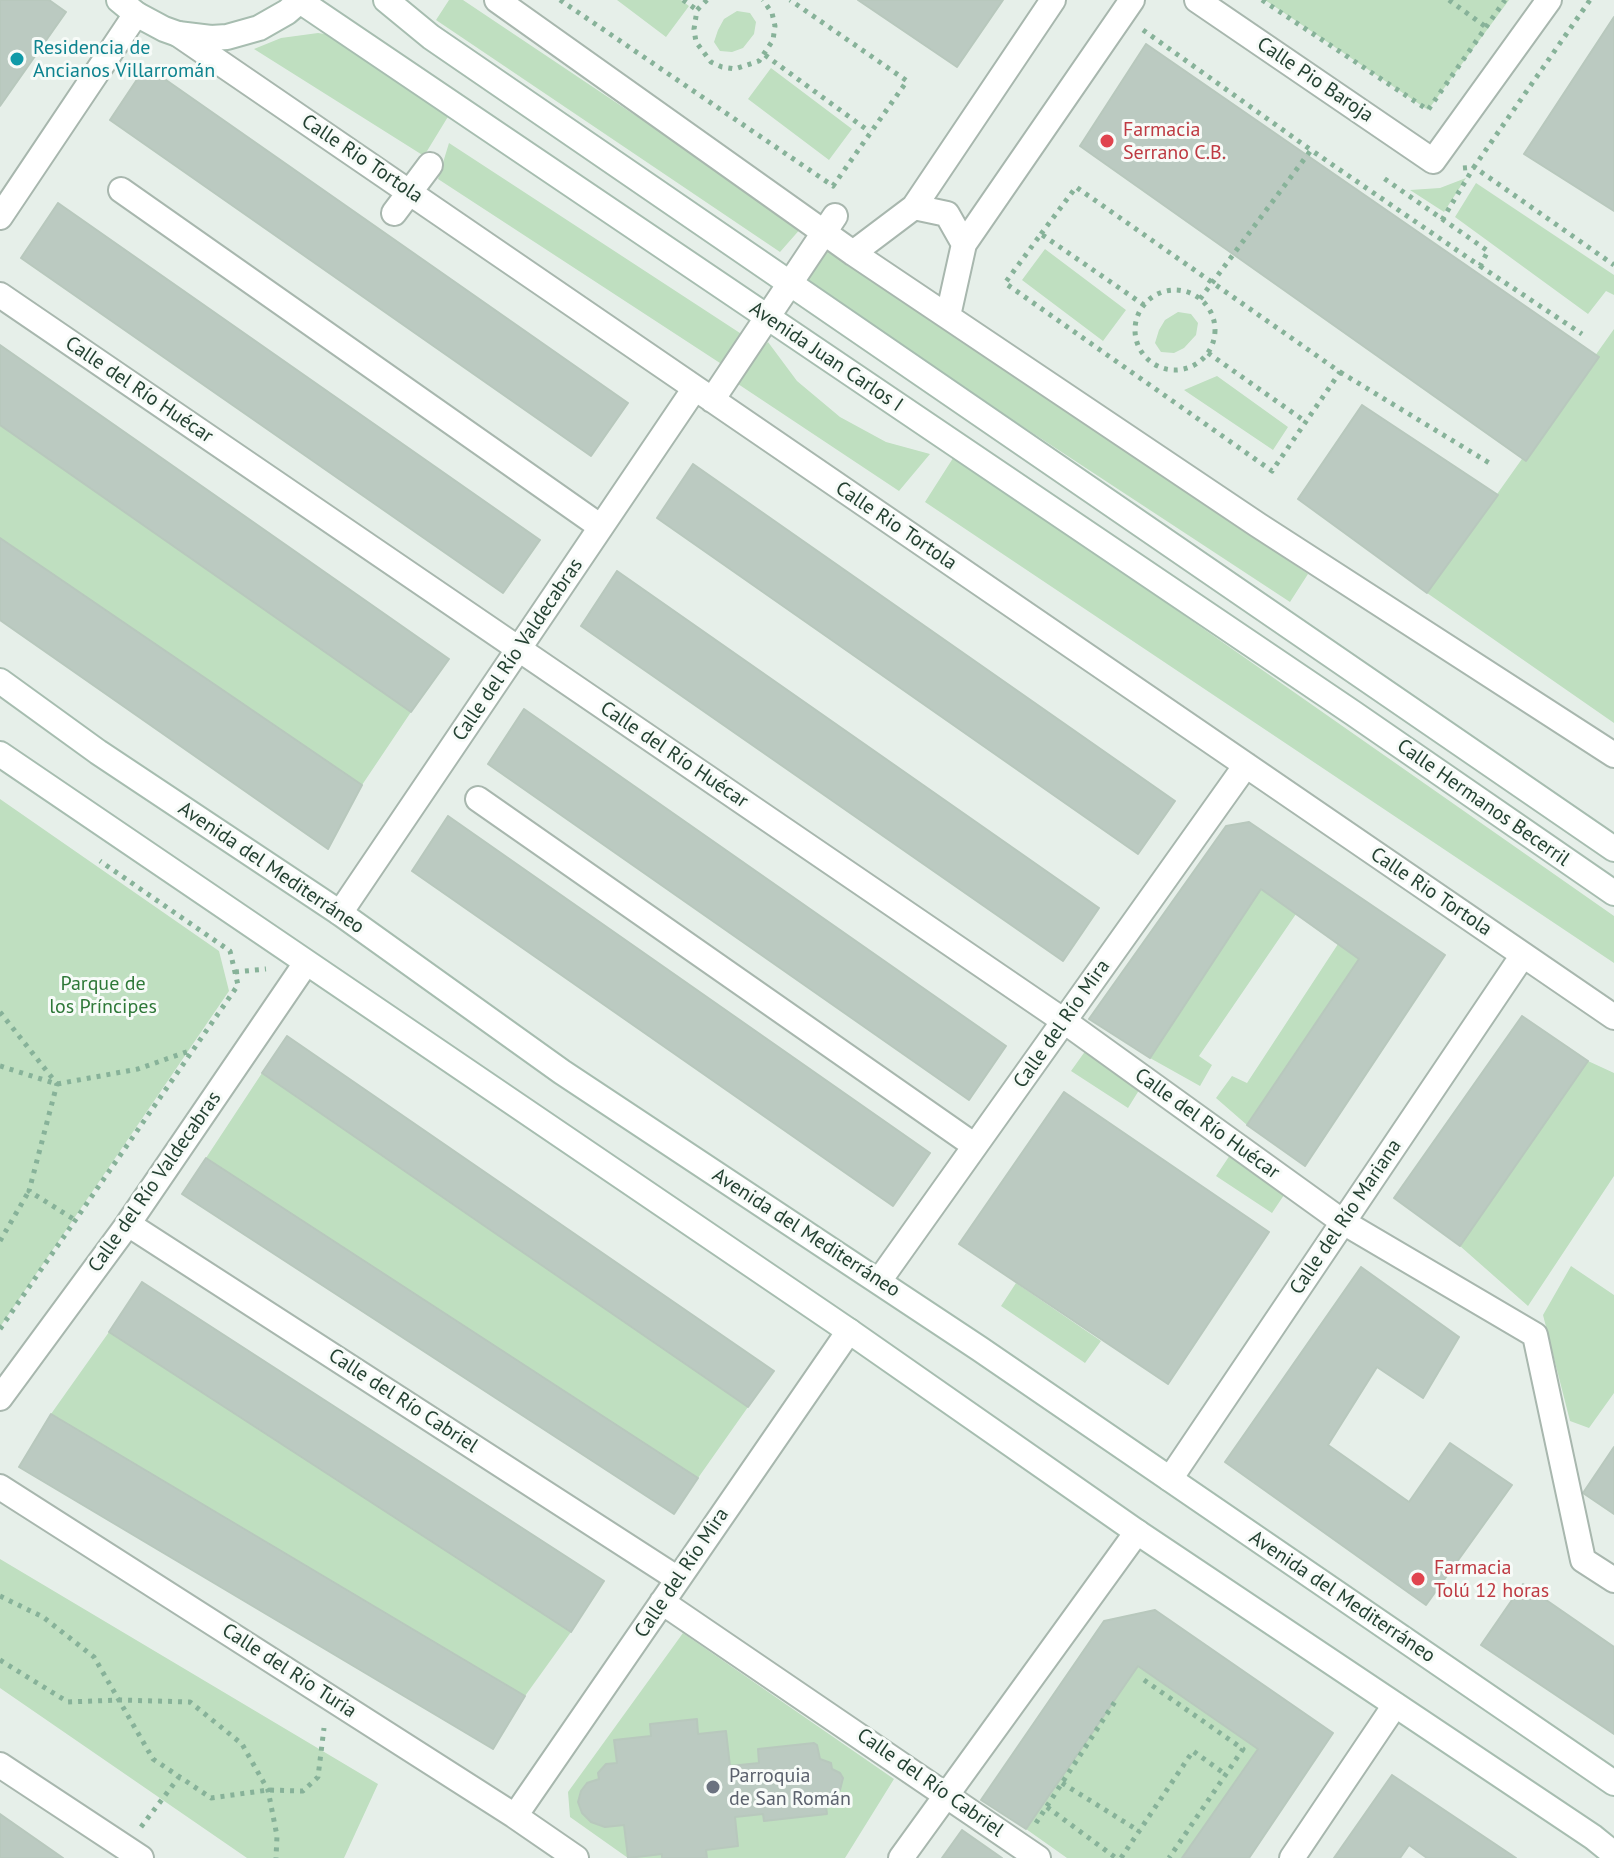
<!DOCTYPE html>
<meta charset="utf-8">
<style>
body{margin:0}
canvas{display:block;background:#e6efe9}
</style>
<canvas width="1614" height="1858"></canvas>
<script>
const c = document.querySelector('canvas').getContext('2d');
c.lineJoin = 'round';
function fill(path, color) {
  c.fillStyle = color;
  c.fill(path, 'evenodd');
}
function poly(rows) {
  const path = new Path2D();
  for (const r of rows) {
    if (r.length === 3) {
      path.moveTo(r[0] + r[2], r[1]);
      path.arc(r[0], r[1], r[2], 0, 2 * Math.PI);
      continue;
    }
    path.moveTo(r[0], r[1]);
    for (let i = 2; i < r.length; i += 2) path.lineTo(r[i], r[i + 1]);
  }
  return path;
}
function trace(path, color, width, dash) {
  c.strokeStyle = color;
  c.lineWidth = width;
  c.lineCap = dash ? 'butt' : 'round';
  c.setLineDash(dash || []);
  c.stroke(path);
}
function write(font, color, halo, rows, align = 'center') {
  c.font = font + ' "PT Sans",sans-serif';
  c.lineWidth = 6;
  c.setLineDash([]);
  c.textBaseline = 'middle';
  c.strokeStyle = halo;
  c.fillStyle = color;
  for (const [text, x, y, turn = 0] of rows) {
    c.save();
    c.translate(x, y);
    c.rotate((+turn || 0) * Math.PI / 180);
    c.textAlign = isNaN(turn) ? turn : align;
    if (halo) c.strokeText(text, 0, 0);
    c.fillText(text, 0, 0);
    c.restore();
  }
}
fill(poly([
 [449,0,463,0,802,227,780,252,436,20],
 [617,0,681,0,689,6,666,37],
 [1265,0,1509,0,1428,110],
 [737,11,750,13,756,22,754,34,743,48,732,52,720,51,714,42,718,30,724,19],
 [318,33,339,36,449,115,424,156,254,49,281,38],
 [771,68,852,129,829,160,748,99],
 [449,143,743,335,723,365,438,179],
 [1466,178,1444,212,1410,190,1440,188],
 [1476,183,1614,275,1614,295,1606,291,1588,314,1455,217],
 [824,244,1308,574,1290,602,801,281],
 [1045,249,1126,310,1103,341,1022,280],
 [1178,312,1191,314,1198,323,1196,335,1184,348,1174,353,1161,352,1155,343,1159,330,1165,320],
 [1614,329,1614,723,1427,593],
 [768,342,797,381,840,417,886,442,930,454,899,491,732,380],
 [1217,376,1288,427,1273,450,1184,390],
 [0,425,411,712,362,785,0,538],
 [955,455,1614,916,1614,963,925,502],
 [0,799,219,951,229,991,0,1327],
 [1261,889,1296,914,1199,1056,1212,1065,1200,1086,1150,1058],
 [1338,944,1359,959,1247,1125,1216,1098,1232,1076,1247,1083],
 [1086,1050,1141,1087,1128,1108,1071,1071],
 [1588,1061,1614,1073,1614,1176,1528,1306,1460,1246],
 [262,1073,748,1407,698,1478,206,1158],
 [1230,1155,1286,1192,1272,1213,1216,1176],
 [1571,1266,1614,1295,1614,1393,1589,1428,1570,1421,1543,1315],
 [1016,1283,1101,1341,1085,1363,1001,1306],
 [109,1332,571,1632,525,1696,51,1414],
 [0,1559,378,1784,344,1858,247,1858,0,1688],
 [683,1633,894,1779,845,1858,628,1858,570,1817,568,1792],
 [1138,1666,1258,1749,1182,1858,1067,1858,1026,1829]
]), '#bfdfc0');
const building = poly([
 [0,0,49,0,66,12,0,106,0,0],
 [858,0,1003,0,957,67,858,0],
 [1614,17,1614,211,1524,154,1614,17],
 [1146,44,1599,357,1526,461,1080,146,1146,44],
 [146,66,628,403,591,456,110,120,146,66],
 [58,203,540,540,503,593,21,258,58,203],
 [0,345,449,659,411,712,0,425,0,345],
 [1362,405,1498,495,1427,593,1298,499,1362,405],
 [693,464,1175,801,1138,854,657,518,693,464],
 [0,538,362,785,328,849,0,620,0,538],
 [617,571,1099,908,1063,961,581,626,617,571],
 [524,709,1006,1046,969,1100,488,764,524,709],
 [448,816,930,1153,893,1206,412,871,448,816],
 [1249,822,1445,955,1305,1166,1247,1125,1359,959,1261,889,1150,1058,1089,1019,1226,826,1249,822],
 [1522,1016,1588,1061,1460,1246,1394,1198,1522,1016],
 [287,1036,774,1371,748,1407,262,1073,287,1036],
 [1064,1092,1269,1232,1168,1384,959,1244,1064,1092],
 [206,1158,698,1478,674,1514,182,1194,206,1158],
 [1361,1267,1459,1337,1423,1398,1377,1367,1328,1445,1409,1502,1450,1443,1512,1485,1426,1605,1225,1462,1361,1267],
 [142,1282,604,1581,571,1632,109,1332,142,1282],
 [51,1414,525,1696,493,1749,19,1467,51,1414],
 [1614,1447,1614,1514,1583,1493,1614,1447],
 [1523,1584,1614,1647,1614,1734,1481,1645,1523,1584],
 [1155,1610,1333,1733,1249,1858,1182,1858,1258,1749,1138,1666,1026,1829,981,1800,1104,1621,1155,1610],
 [697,1719,698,1734,726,1731,730,1766,759,1763,758,1749,814,1743,817,1745,820,1759,831,1763,832,1769,840,1773,843,1778,840,1790,833,1793,834,1801,826,1806,827,1814,764,1821,763,1814,735,1817,738,1846,706,1850,707,1858,662,1858,662,1854,628,1858,624,1825,605,1827,591,1822,582,1813,578,1802,581,1791,587,1783,599,1779,598,1773,606,1764,617,1763,614,1740,651,1736,650,1724,697,1719],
 [1392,1775,1516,1858,1427,1858,1409,1845,1400,1858,1334,1858,1392,1775],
 [0,1814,63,1858,0,1858,0,1814],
 [962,1830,1002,1858,942,1858,962,1830]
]);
fill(building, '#bbcac1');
trace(building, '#b8c8bd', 2);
const street = poly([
 [497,0,853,253,1258,525,1614,755],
 [1197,0,1433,161,1549,0],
 [178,34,1614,1017],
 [121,190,601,527],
 [914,207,1053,0],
 [394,213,430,165],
 [0,217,136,14],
 [964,244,1132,0],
 [853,253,914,207,947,214,964,244,948,316],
 [0,295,1064,1021,1343,1222,1535,1335,1583,1560,1614,1580],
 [712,400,835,216],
 [478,799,975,1146],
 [340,913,695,388],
 [128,1224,678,1579],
 [879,1281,1246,765],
 [0,1398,128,1224,306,963],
 [1170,1479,1523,955],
 [0,1487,515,1816,576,1858],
 [662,1602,1038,1858],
 [0,1765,141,1858],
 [515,1816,849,1331],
 [901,1858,1137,1532],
 [1292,1858,1395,1705]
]);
const secondary = poly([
 [119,0,136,14,164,29,178,34,211,38,227,37,259,28,287,12,301,0],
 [386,0,431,37,1614,849],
 [300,1,1353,713,1614,893],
 [0,681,98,752,340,913,562,1072,980,1349,1614,1783],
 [0,754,849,1331,1137,1532,1593,1837,1614,1854]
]);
trace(street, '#a8b7ae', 28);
trace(secondary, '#a7bdb0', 28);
trace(poly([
 [560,0,833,186,907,81,790,0],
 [683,0,697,10],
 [707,0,697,10,694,29,696,42,711,62,722,67,735,69,759,61,773,40,775,26,772,13,763,0],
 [1262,0,1428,110,1505,0],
 [1449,0,1486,27],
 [1143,30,1311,150],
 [765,55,870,132],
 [1463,168,1474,167,1590,0],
 [1442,220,1474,167,1614,265],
 [1041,234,1076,187,1340,372,1272,471,1005,283,1041,234,1144,305],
 [1480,266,1582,334],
 [1175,330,40],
 [1200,299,1311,150,1480,266,1488,251,1382,177],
 [1208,353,1306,422],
 [1340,372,1491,464],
 [235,972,266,969],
 [0,1012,57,1084,29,1191,75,1220],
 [0,1066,57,1084,138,1069,192,1050],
 [0,1241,29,1191],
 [0,1329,238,985,230,951,100,861],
 [0,1596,43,1617,94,1657,153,1759,211,1798,268,1790,303,1791,318,1777,324,1728],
 [0,1660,68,1702,120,1700,190,1702,242,1744,268,1790,277,1836,276,1858],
 [1144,1680,1243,1749,1169,1858],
 [1062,1783,1139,1831],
 [1047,1807,1116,1858],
 [1036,1823,1116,1700],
 [141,1827,179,1777],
 [1121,1858,1193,1751,1225,1774]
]), '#87b299', 5, [4, 6]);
trace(street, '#fff', 24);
trace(secondary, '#fff', 24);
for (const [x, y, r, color] of [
 [17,59,8,"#0f9aa8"],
 [1107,141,8,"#e0444e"],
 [1418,1579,8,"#e0444e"],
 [713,1787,8,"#6b7280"]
]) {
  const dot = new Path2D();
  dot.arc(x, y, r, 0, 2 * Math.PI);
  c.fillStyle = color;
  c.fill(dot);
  trace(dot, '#f7fbf8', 3);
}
write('20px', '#0d838f', '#f7fbf8', [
 ["Residencia de",33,48],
 ["Ancianos Villarromán",33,71]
], 'left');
write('20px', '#244132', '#f7fbf8', [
 ["Calle Pio Baroja",1315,80,34],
 ["Calle Rio Tortola",362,159,34],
 ["Avenida Juan Carlos I",826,357,34],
 ["Calle del Río Huécar",139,390,34],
 ["Calle Rio Tortola",896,526,34],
 ["Calle del Río Valdecabras",518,650,-56],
 ["Calle del Río Huécar",674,755,34],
 ["Calle Hermanos Becerril",1483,803,35],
 ["Avenida del Mediterráneo",271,868,34],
 ["Calle Rio Tortola",1431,892,34],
 ["Calle del Río Mira",1062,1024,-55],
 ["Calle del Río Huécar",1207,1124,36],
 ["Calle del Río Valdecabras",155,1182,-55],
 ["Calle del Río Mariana",1346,1217,-56],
 ["Avenida del Mediterráneo",806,1233,33],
 ["Calle del Río Cabriel",403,1401,33],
 ["Calle del Río Mira",682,1573,-56],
 ["Avenida del Mediterráneo",1342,1597,34],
 ["Calle del Río Turia",289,1671,33],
 ["Calle del Río Cabriel",930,1783,35]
]);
write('20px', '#be3a42', '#f7fbf8', [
 ["Farmacia",1123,130],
 ["Serrano C.B.",1123,153],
 ["Farmacia",1434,1568],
 ["Tolú 12 horas",1434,1591]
], 'left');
write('20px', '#2e7838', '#f7fbf8', [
 ["Parque de",103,984],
 ["los Príncipes",103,1007]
]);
write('20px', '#5b616d', '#f7fbf8', [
 ["Parroquia",729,1776],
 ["de San Román",729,1799]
], 'left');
</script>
